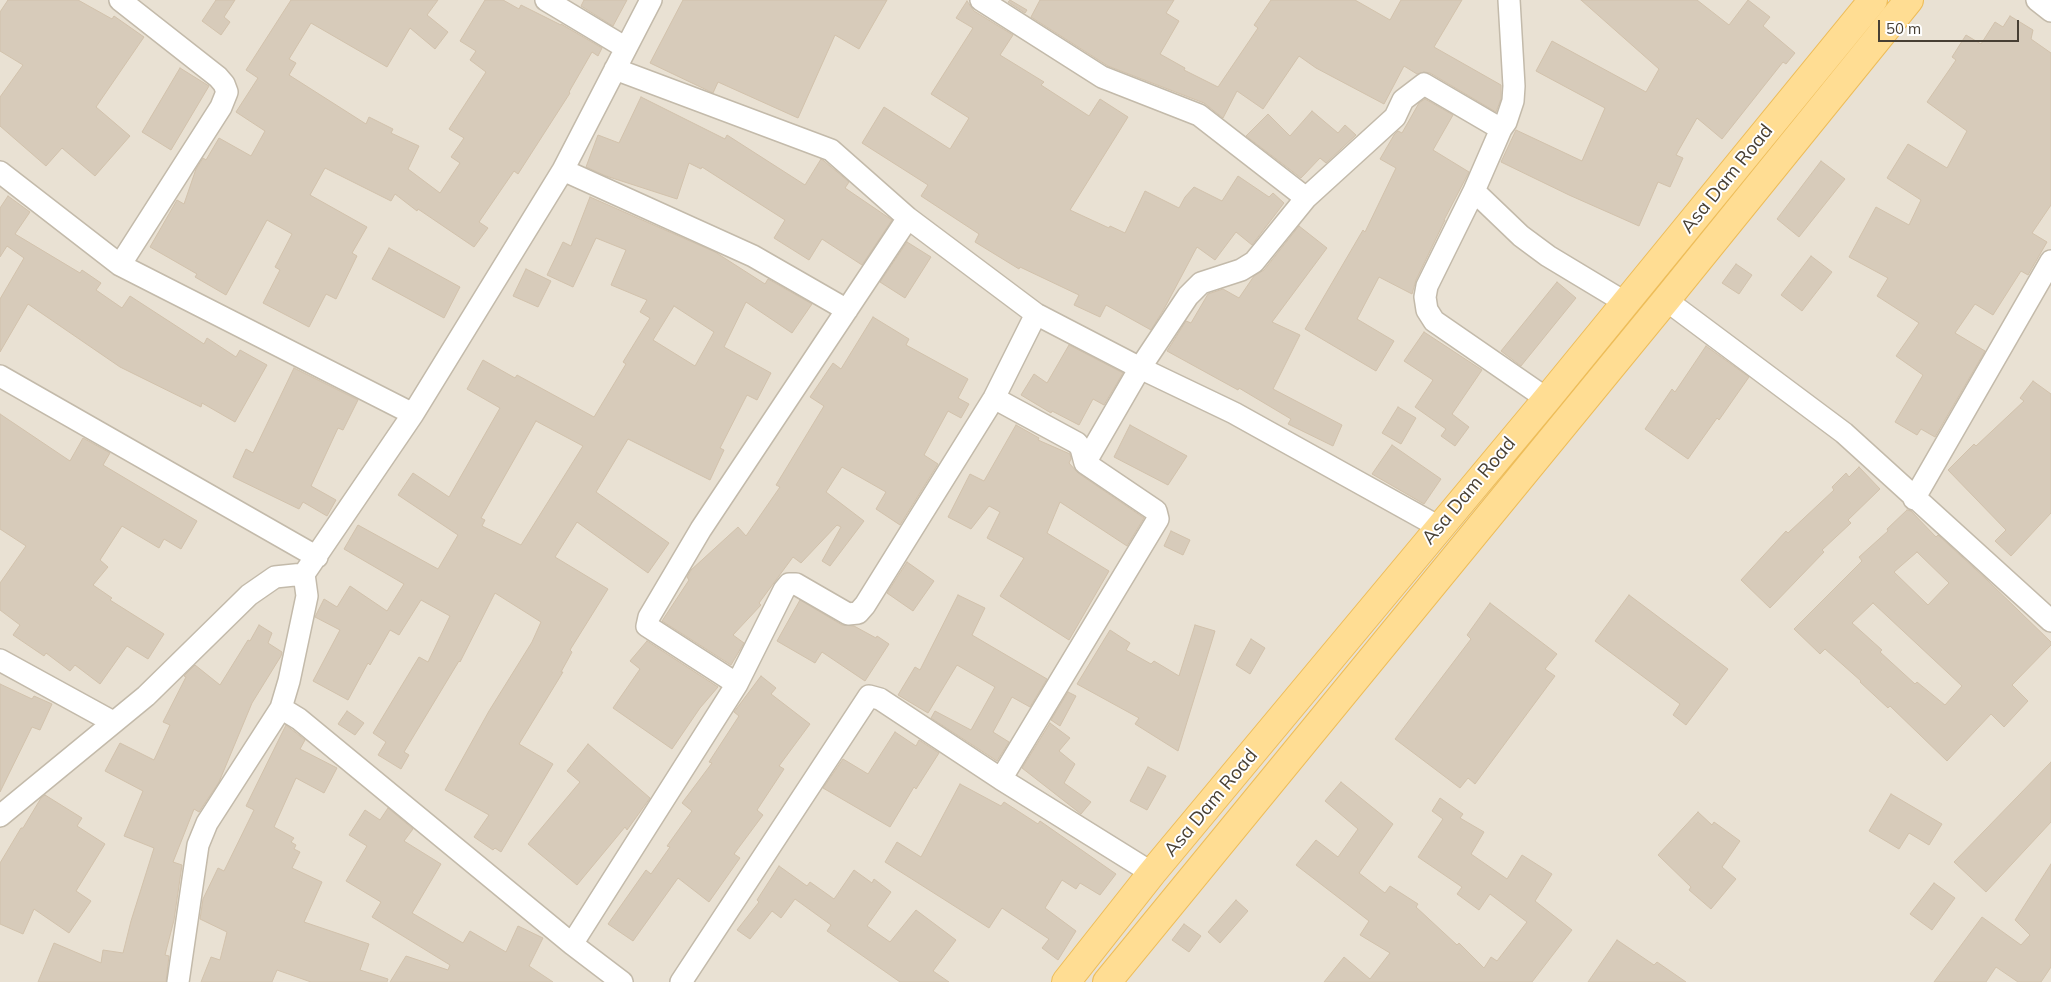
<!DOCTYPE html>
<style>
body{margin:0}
#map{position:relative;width:2051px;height:982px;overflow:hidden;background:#f4efe5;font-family:Mulish,sans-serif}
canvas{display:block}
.scale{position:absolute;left:1878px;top:20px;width:141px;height:22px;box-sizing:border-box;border:2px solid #473f34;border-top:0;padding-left:6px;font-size:15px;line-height:18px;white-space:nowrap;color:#473f34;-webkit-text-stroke:4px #fff;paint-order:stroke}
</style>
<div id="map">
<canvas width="2051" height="982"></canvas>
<div class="scale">50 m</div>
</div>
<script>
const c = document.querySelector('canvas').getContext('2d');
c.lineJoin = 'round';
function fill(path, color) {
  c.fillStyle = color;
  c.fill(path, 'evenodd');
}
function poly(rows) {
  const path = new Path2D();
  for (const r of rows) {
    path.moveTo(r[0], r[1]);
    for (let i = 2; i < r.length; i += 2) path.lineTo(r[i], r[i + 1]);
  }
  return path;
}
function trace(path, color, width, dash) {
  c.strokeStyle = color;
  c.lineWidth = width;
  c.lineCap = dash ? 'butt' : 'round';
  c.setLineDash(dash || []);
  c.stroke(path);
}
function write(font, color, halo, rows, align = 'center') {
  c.font = font + ' Mulish,sans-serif';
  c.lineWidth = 4;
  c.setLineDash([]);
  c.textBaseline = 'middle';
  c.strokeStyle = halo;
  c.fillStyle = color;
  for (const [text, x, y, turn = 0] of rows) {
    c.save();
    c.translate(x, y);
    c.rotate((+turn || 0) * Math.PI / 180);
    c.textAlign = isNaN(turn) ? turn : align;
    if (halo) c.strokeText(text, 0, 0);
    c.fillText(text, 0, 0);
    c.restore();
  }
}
fill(poly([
 [0,0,2051,0,2051,982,0,982]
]), '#e9e1d3');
const building = poly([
 [8,0,78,0,112,19,114,16,144,37,96,107,130,136,95,176,62,148,46,166,0,126,0,97,23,65,0,51,0,12,8,0],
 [216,0,235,0,224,17,230,22,221,35,202,21,216,0],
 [291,0,438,0,427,15,448,32,435,49,410,28,387,67,311,23,289,59,296,63,289,75,366,124,369,117,393,129,391,133,419,146,408,169,440,193,460,163,451,157,464,138,449,129,486,72,470,60,476,51,460,41,485,0,503,0,519,9,521,5,561,25,561,24,602,48,598,56,592,52,569,92,570,93,518,174,514,171,479,222,488,228,474,247,418,209,417,211,395,194,391,201,325,168,310,195,367,227,352,253,357,256,336,299,326,294,309,327,263,303,280,270,275,267,292,234,267,220,226,295,195,277,197,274,150,247,177,200,184,204,196,169,203,158,206,160,219,138,251,156,265,131,236,112,258,78,246,70,291,0],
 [584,0,627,0,613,26,581,6,584,0],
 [683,0,887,0,859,49,835,35,798,118,718,82,713,93,650,63,683,0],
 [1010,0,1027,10,1025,13,1008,2,1010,0],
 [1040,0,1174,0,1166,13,1179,21,1160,54,1185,68,1184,70,1218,87,1258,28,1254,25,1271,0,1355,0,1390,20,1401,0,1462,0,1434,47,1501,85,1501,99,1496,112,1430,73,1424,72,1417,74,1404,66,1384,104,1316,68,1299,56,1263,109,1237,91,1223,118,1204,103,1108,66,1031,17,1040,0],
 [1581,0,1697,0,1729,25,1748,0,1770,17,1763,26,1795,53,1786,64,1783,62,1722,139,1697,118,1676,155,1683,158,1670,187,1658,182,1639,226,1569,195,1501,162,1516,130,1582,161,1605,108,1536,71,1552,41,1646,92,1659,69,1581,0],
 [967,1,974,11,1013,35,1000,55,1044,82,1041,85,1089,116,1100,99,1128,117,1070,210,1109,228,1110,226,1125,233,1145,191,1179,208,1185,197,1194,187,1222,201,1238,176,1269,197,1273,193,1284,203,1252,245,1236,232,1215,260,1197,247,1164,309,1151,330,1106,305,1100,317,1074,305,1079,295,1020,267,1019,269,975,242,979,234,921,196,928,185,862,143,884,107,950,149,969,118,931,94,973,28,956,18,967,1],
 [2010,16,2033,30,2031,39,2051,53,2051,205,2032,233,2047,242,2028,275,2021,271,1993,315,1975,304,1955,333,1985,351,1935,437,1921,429,1917,435,1895,422,1923,375,1896,356,1919,323,1877,296,1888,278,1849,257,1876,207,1909,225,1921,200,1887,178,1908,144,1947,168,1967,131,1927,102,1956,60,1952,57,1966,35,1981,44,1995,22,2003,27,2010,16],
 [180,68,209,86,171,150,142,132,180,68],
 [641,97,725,139,727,135,805,185,821,159,824,161,849,182,845,188,892,220,862,265,822,239,809,260,774,238,785,220,702,167,701,169,689,163,677,199,606,176,586,167,598,135,619,143,641,97],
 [1425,99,1453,115,1433,150,1469,172,1444,220,1445,220,1416,280,1412,294,1379,277,1357,319,1394,341,1376,371,1305,329,1363,230,1365,232,1396,168,1380,159,1394,135,1398,131,1402,133,1419,103,1425,99],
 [1312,111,1338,133,1345,125,1356,135,1326,163,1320,158,1301,178,1246,136,1268,114,1290,136,1312,111],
 [1821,161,1845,179,1799,237,1777,219,1821,161],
 [8,196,30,212,15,234,80,273,82,270,101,283,96,290,122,308,130,296,204,344,207,338,236,357,240,350,267,365,235,422,202,403,201,407,120,367,28,304,0,352,0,299,24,258,7,246,0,257,0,208,8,196],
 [590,197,715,252,765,284,768,279,812,304,792,333,746,302,724,347,771,373,757,400,747,395,720,448,724,450,710,480,628,439,596,492,669,543,648,573,577,522,555,557,608,589,570,650,572,652,561,672,563,672,519,744,553,764,501,852,495,848,493,850,474,837,489,815,445,790,489,711,532,642,541,622,495,593,460,662,459,661,404,752,409,755,401,769,378,755,386,742,373,733,419,657,428,662,450,616,421,600,399,635,390,630,370,665,368,663,348,700,313,681,340,630,315,617,324,599,337,607,350,586,387,611,404,584,344,549,358,525,438,569,458,535,398,495,413,473,449,497,500,408,467,389,483,360,515,378,517,375,594,417,626,364,623,362,650,318,640,312,647,300,611,285,626,250,596,238,573,287,547,275,563,242,571,246,590,197],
 [674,306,714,332,695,366,653,340,674,306],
 [536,421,583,446,521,545,482,526,485,520,481,518,536,421],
 [1299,226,1327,248,1272,322,1300,335,1273,389,1342,425,1333,446,1288,424,1291,419,1239,388,1238,390,1167,351,1186,321,1191,323,1208,294,1223,289,1239,298,1254,276,1264,270,1299,226],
 [907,242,931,257,905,298,880,282,907,242],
 [389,248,460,287,444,318,372,279,389,248],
 [1811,256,1832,272,1802,311,1781,295,1811,256],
 [1736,264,1752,275,1739,294,1722,283,1736,264],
 [526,269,551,281,538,307,513,296,526,269],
 [1557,282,1576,298,1521,366,1501,351,1557,282],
 [873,317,909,339,906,345,968,379,958,398,969,404,961,418,948,411,924,455,938,464,900,525,876,509,886,492,842,467,826,492,864,521,830,566,822,561,841,527,837,525,801,563,793,557,759,603,761,605,733,635,744,643,731,665,662,621,689,580,687,577,691,570,738,527,746,536,780,487,776,485,824,406,810,397,833,363,841,369,873,317],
 [1424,332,1482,370,1452,414,1469,427,1455,446,1441,436,1446,429,1415,407,1433,380,1404,361,1424,332],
 [1069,345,1123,373,1104,405,1093,399,1079,425,1052,411,1051,413,1021,395,1034,374,1047,383,1069,345],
 [1706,346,1749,377,1719,420,1717,418,1688,459,1645,429,1672,389,1675,392,1706,346],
 [294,368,358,400,343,430,338,428,311,486,336,500,327,516,303,502,299,509,233,477,246,449,253,453,294,368],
 [2033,381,2051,394,2051,513,2011,556,1995,541,2006,530,1948,470,1974,444,1976,446,2024,401,2020,398,2033,381],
 [1398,407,1416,418,1401,444,1382,433,1398,407],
 [0,414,70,461,83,438,110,453,103,465,197,521,181,549,164,539,159,548,122,526,100,560,108,567,93,585,112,598,110,600,164,634,148,659,127,646,100,684,75,665,70,671,46,653,44,656,13,635,20,625,0,610,0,583,26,546,0,529,0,414],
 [1016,425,1039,438,1038,440,1070,454,1071,459,1069,463,1078,473,1144,518,1127,546,1060,502,1047,533,1109,571,1069,640,1000,596,1024,558,987,538,1000,512,989,506,971,529,948,517,970,474,984,481,1016,425],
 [1130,425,1187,456,1168,485,1114,457,1130,425],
 [1392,445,1441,479,1424,504,1372,474,1392,445],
 [1859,467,1880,489,1848,520,1851,523,1822,550,1824,552,1770,608,1741,580,1786,531,1788,533,1834,490,1832,487,1846,473,1849,477,1859,467],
 [1907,510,1911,511,1936,537,1938,535,1986,579,2051,642,2051,645,2012,685,2028,701,2004,727,1991,714,1947,761,1890,706,1888,708,1860,682,1861,681,1825,649,1820,654,1794,629,1862,561,1859,557,1888,531,1887,529,1907,510],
 [1917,552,1949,583,1928,605,1894,572,1917,552],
 [1873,603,1962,686,1945,705,1917,682,1915,684,1880,652,1882,650,1852,623,1873,603],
 [1171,531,1190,540,1183,555,1164,546,1171,531],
 [907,562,934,581,913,611,887,593,907,562],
 [958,595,985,608,972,635,1047,679,1030,707,1012,697,993,732,1009,742,997,761,931,718,935,711,971,730,995,687,957,665,928,713,898,695,915,667,920,670,958,595],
 [1629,595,1728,669,1686,725,1673,715,1680,704,1595,641,1629,595],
 [800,600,842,625,854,626,876,638,877,636,889,644,865,681,822,652,815,663,777,641,800,600],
 [1490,603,1557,654,1545,669,1555,676,1475,784,1468,778,1460,788,1395,739,1471,639,1467,635,1490,603],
 [259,625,272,633,268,643,282,652,281,656,252,703,219,782,199,812,194,809,173,862,182,865,174,920,165,955,169,956,166,982,38,982,54,943,101,963,103,950,123,953,131,921,154,848,124,836,143,791,105,771,120,743,154,760,170,725,163,722,186,677,184,676,195,665,220,685,248,640,250,641,259,625],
 [1195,625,1215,631,1178,751,1135,724,1139,718,1077,684,1110,630,1130,643,1126,650,1151,664,1154,661,1179,676,1195,625],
 [1251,639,1265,648,1250,674,1236,665,1251,639],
 [647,641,718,687,700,708,672,749,613,708,640,669,630,661,647,641],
 [761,676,776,688,771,694,810,724,779,766,784,769,757,810,763,815,734,854,740,858,709,902,678,878,633,941,608,924,646,870,651,874,670,847,667,846,692,811,682,803,712,763,709,762,739,716,734,712,761,676],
 [0,684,32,699,34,696,52,704,40,730,32,727,0,792,0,684],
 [1068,692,1076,696,1060,726,1051,720,1068,692],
 [347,711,364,723,355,735,338,724,347,711],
 [1050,723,1070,738,1059,751,1075,764,1064,783,1091,802,1081,814,1022,768,1050,723],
 [286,725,305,740,300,749,337,768,324,793,296,778,274,827,294,838,291,842,296,845,294,849,300,852,292,868,322,882,304,922,369,944,360,970,388,979,387,982,311,982,277,970,272,982,201,982,211,957,220,960,227,932,200,919,203,899,218,868,224,871,254,810,246,806,286,725],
 [895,732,916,746,919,740,939,753,916,789,914,787,890,827,823,788,843,759,868,774,895,732],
 [588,744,650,798,627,830,625,827,577,885,528,844,580,782,567,771,588,744],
 [2051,762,2051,822,1986,892,1954,862,2051,762],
 [1148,767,1166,776,1147,810,1130,801,1148,767],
 [1341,782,1393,824,1359,873,1385,893,1390,886,1418,904,1416,907,1457,945,1459,943,1484,968,1491,957,1497,961,1527,922,1490,894,1479,910,1457,894,1462,887,1418,857,1443,819,1432,811,1440,798,1463,814,1460,818,1484,832,1471,854,1507,879,1522,855,1552,874,1535,901,1572,930,1532,982,1324,982,1344,957,1370,979,1390,953,1360,935,1369,921,1296,865,1316,840,1338,857,1358,829,1325,801,1341,782],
 [960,784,1001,806,1004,802,1038,824,1040,821,1116,874,1100,895,1080,883,1076,889,1062,880,1045,908,1076,931,1058,960,1042,948,1049,939,1002,908,989,928,885,862,897,842,921,857,960,784],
 [1891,794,1942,824,1929,845,1909,833,1899,849,1869,831,1891,794],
 [45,795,82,818,77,826,105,844,76,891,91,901,69,933,34,909,23,934,0,924,0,863,21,828,23,828,41,798,45,795],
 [388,808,413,829,404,841,441,864,412,913,463,943,470,931,506,952,518,926,543,938,529,966,553,982,390,982,406,956,448,970,450,965,372,917,381,902,346,881,367,846,349,835,365,810,380,820,388,808],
 [1698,812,1712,825,1714,822,1740,841,1722,867,1736,879,1711,909,1689,890,1691,887,1658,855,1698,812],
 [2051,864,2051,967,2041,982,2018,982,1996,967,1986,982,1934,982,1982,917,2021,945,2030,935,2015,920,2051,864],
 [779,866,807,886,810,882,834,899,854,870,872,883,874,879,891,892,867,926,890,942,916,910,956,940,933,971,949,982,900,982,827,931,831,925,795,899,781,918,772,911,750,939,737,930,759,902,757,900,779,866],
 [1934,883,1955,898,1932,930,1910,914,1934,883],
 [1236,900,1248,911,1220,943,1208,932,1236,900],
 [1184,924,1201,936,1189,952,1172,940,1184,924],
 [1617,940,1654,965,1657,962,1686,982,1588,982,1617,940]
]);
fill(building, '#d7cbba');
trace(building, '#d2c2ac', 1);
const minor = poly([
 [546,0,626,48],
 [981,0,1102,77,1199,115,1306,198],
 [1509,0,1514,86,1513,101,1506,122,1501,129,1474,191,1521,236,1548,256,1626,303],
 [2037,0,2051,11],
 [615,69,831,150,908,218,1036,314,1140,368,1234,413,1439,527],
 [563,170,753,256,847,310],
 [0,172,120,265,413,414],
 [1474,191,1427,286,1425,297,1427,310,1434,321,1547,399],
 [120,265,221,107,227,92,224,84,218,77,120,0],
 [1666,300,1844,433,2051,621],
 [0,376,317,557],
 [994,398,1077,443,1081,448,1085,463,1156,511,1158,519,1001,779],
 [1085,463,1140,368,1188,296,1201,283,1241,270,1254,262,1306,198,1395,117,1403,100,1424,84,1501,129],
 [1914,499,2051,261],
 [304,574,307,596,289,681,281,708,299,719,572,944,622,982],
 [0,660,113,722],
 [737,684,647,626,649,617,701,529,908,218],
 [0,816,146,696,249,595,275,577,304,574,413,414,563,170,651,0],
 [572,944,737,684,784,590,789,584,796,584,848,614,858,613,865,605,994,398,1036,314],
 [178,982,198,845,207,823,281,708],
 [681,982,869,696,880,699,1001,779,1152,873]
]);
const primary = poly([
 [1066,982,1152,873,1547,399,1873,0],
 [1107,982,1666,300,1909,0]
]);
trace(minor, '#c3baaa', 24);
trace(primary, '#eebd59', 30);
trace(minor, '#fff', 21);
trace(primary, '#ffdd93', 28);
write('19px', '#473f34', '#fff', [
 ["Asa Dam Road",1727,179,-51],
 ["Asa Dam Road",1469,491,-50],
 ["Asa Dam Road",1211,803,-50]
]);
</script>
